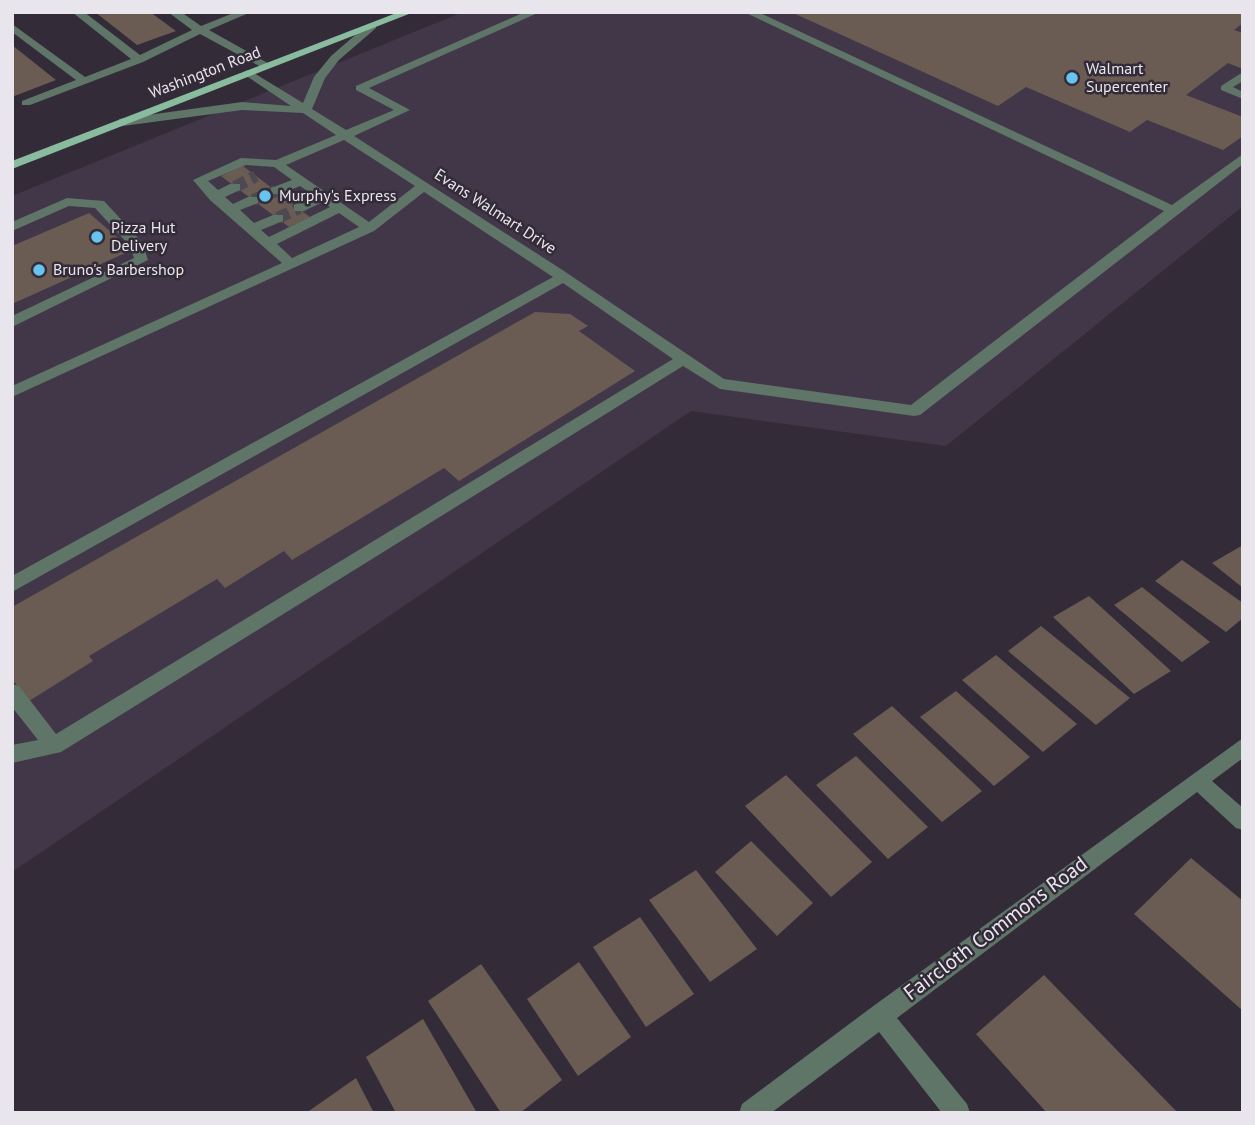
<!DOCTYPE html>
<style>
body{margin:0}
#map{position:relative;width:1255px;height:1125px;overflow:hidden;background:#332c38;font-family:"PT Sans",sans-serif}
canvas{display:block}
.frame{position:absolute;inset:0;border:14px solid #e9e5ec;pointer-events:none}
</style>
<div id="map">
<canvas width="1255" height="1125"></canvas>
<div class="frame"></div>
</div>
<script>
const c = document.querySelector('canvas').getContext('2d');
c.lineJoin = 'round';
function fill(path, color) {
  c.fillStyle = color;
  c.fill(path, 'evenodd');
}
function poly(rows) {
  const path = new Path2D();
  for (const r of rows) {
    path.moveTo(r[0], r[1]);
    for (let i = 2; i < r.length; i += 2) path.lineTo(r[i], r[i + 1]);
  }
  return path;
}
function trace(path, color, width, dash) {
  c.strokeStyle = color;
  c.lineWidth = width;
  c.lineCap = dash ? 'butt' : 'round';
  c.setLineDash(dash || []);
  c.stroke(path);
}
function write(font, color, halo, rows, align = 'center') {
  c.font = font + ' "PT Sans",sans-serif';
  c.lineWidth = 5;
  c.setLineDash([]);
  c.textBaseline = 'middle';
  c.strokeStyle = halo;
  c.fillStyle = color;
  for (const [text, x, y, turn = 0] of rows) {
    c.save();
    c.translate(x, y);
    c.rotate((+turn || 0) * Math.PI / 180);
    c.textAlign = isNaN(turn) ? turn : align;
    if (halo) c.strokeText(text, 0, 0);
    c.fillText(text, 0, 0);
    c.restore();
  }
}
fill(poly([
 [463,12,1243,12,1243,206,946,446,691,411,12,872,12,196]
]), '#423748');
fill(poly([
 [95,12,150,12,176,31,137,45],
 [791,12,1243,12,1243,23,1234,30,1243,33,1243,69,1228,63,1186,95,1243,117,1243,136,1223,150,1147,120,1130,132,1026,87,998,106],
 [12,45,56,80,12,97],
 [243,166,310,217,289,227,221,176],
 [89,213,132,250,12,304,12,246],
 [535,312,570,314,588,326,579,331,635,371,459,481,444,468,292,560,284,551,225,588,217,579,89,656,93,661,29,701,12,679,12,607],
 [1243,545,1243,588,1212,563],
 [1182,560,1243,603,1243,618,1226,632,1155,581],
 [1142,587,1210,642,1182,662,1114,605],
 [1089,596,1171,671,1134,694,1053,617],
 [1041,626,1130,698,1096,725,1008,651],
 [996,655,1077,724,1043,752,962,680],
 [956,691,1030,757,994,786,920,717],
 [892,706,982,791,942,822,853,734],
 [856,756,928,827,888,859,816,785],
 [786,775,872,862,831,897,745,806],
 [751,841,813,903,777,936,715,872],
 [1191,858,1243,901,1243,1011,1134,914],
 [696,870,757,949,710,982,649,900],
 [640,917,694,994,646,1027,593,947],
 [579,962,631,1037,578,1076,527,999],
 [481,964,562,1080,520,1113,501,1113,428,1001],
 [1044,975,1178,1113,1047,1113,976,1034],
 [423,1019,477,1113,396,1113,366,1057],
 [356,1078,374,1113,306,1113]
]), '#6a5b53');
trace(poly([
 [235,187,256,176],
 [253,200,276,191],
 [278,218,299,208]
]), '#4e4853', 12, [12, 6]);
fill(poly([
 [72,12,84,12,140,55,192,30,168,12,181,12,201,26,236,12,251,12,209,30,273,66,263,68,200,34,143,62,30,105,22,105,22,101,76,80,12,32,12,24,85,77,131,59,72,12],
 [525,12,540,12,369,88,410,110,354,136,561,269,724,379,911,405,1164,211,744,12,758,12,1172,205,1243,154,1243,164,920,415,914,416,720,389,683,366,61,752,12,763,12,745,38,740,12,707,12,684,19,686,56,734,673,359,563,283,12,592,12,576,553,277,424,192,374,231,12,397,12,386,282,263,210,200,193,180,241,158,276,160,336,135,303,113,242,110,123,126,119,125,119,119,242,102,291,106,245,75,245,71,249,70,303,103,314,77,331,56,368,24,376,24,376,28,339,60,325,78,312,109,346,130,394,110,356,90,356,86,525,12],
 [344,140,415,186,369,222,286,165,344,140],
 [246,165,274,167,292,180,271,188,271,194,281,194,300,186,315,196,294,205,294,211,304,211,323,202,330,207,269,237,261,230,283,221,283,215,273,215,254,223,240,210,258,203,258,197,248,197,233,204,225,197,240,190,240,184,230,184,218,190,208,181,246,165],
 [339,213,359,227,292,258,277,244,339,213],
 [1243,72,1243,81,1233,87,1243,92,1243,99,1221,90,1221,86,1243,72],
 [67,198,104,201,142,242,148,260,12,327,12,316,134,258,130,246,95,208,69,206,12,231,12,222,67,198],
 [1243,738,1243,758,1212,781,1243,808,1243,830,1236,828,1197,792,897,1018,967,1104,970,1113,942,1113,879,1032,771,1113,739,1113,742,1104,872,1007,1243,738]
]), '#5e7568');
fill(poly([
 [399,12,414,12,12,169,12,161,399,12]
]), '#89bb9f');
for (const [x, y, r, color] of [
 [1072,78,7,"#67c4f0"],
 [265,196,7,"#67c4f0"],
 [97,237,7,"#67c4f0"],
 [39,270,7,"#67c4f0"]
]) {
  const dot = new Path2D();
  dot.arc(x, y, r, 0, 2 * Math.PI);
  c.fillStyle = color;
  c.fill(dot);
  trace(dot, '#332c38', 2.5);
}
write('16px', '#e9e5ec', '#332c38', [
 ["Walmart",1086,69],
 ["Supercenter",1086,87],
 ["Murphy's Express",279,196],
 ["Pizza Hut",111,228],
 ["Delivery",111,246],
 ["Bruno's Barbershop",53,270]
], 'left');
write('16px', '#e9e5ec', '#332c38', [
 ["Washington Road",205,73,-21],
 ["Evans Walmart Drive",495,212,33]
]);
write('21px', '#e9e5ec', '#332c38', [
 ["Faircloth Commons Road",996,929,-37]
]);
</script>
